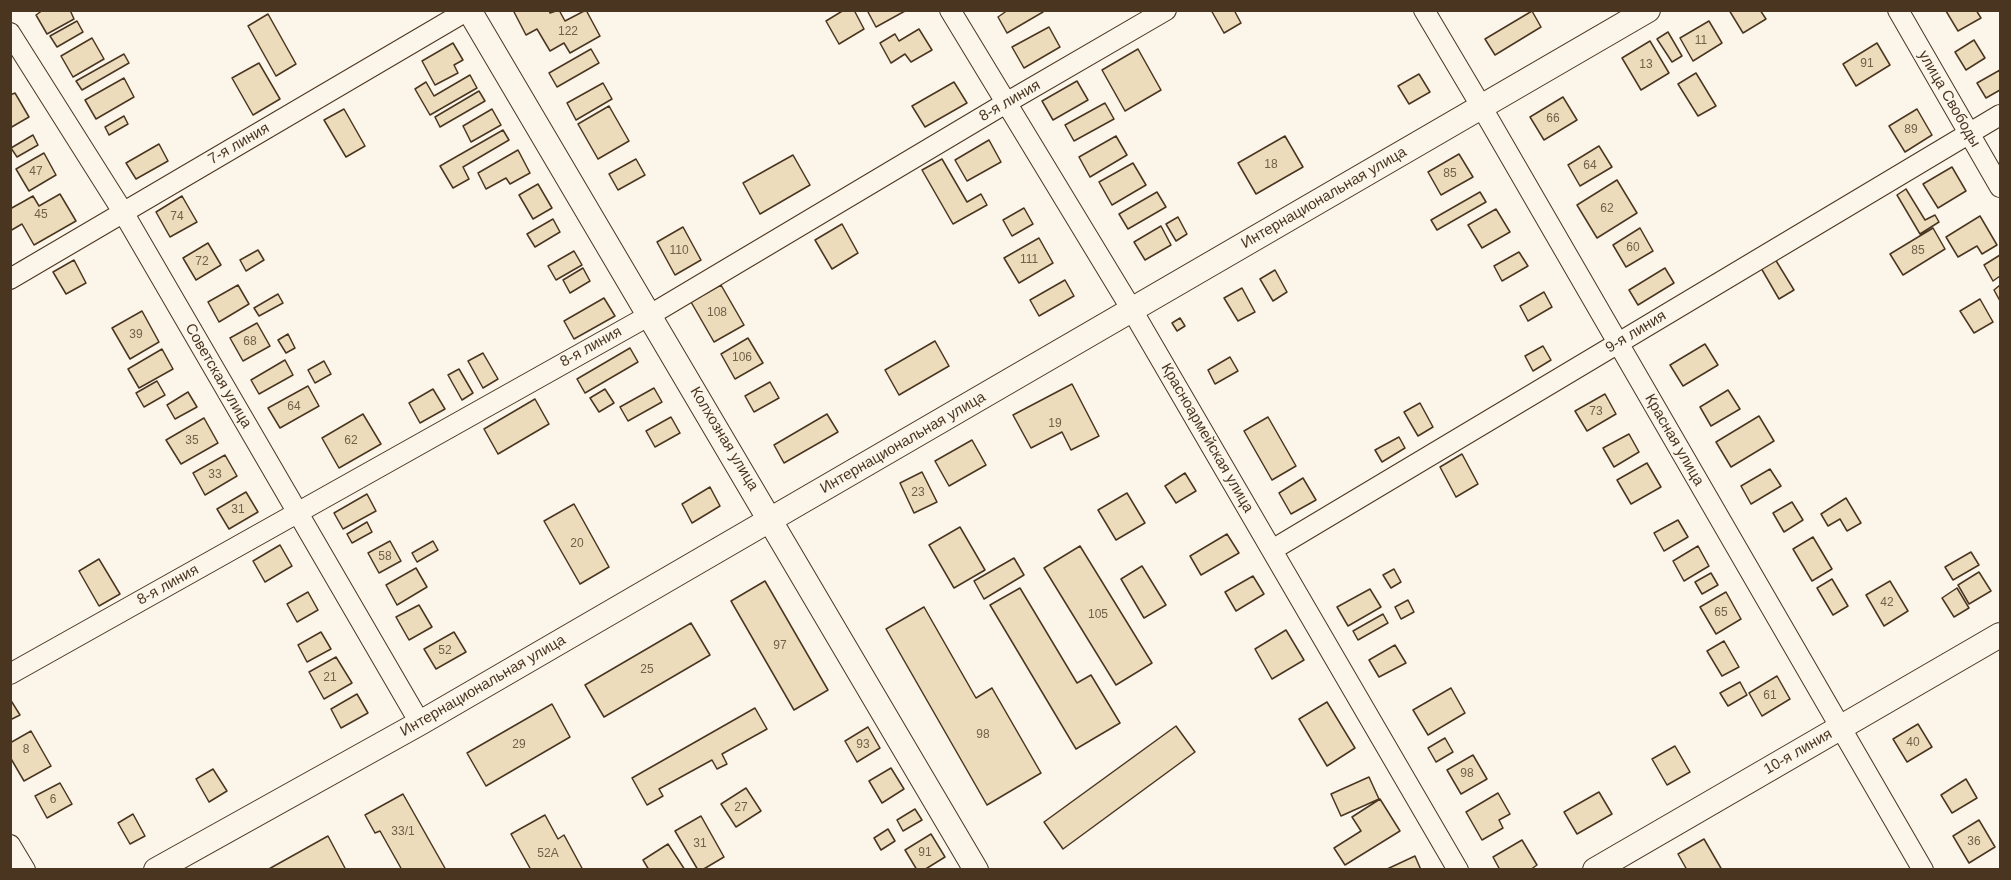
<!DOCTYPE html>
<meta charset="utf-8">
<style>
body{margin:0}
#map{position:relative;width:2011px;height:880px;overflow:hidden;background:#fbf6e9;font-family:Helvetica,sans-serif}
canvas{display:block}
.frame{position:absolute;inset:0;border:12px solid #4a3520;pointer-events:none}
</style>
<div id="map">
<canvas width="2011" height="880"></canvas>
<div class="frame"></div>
</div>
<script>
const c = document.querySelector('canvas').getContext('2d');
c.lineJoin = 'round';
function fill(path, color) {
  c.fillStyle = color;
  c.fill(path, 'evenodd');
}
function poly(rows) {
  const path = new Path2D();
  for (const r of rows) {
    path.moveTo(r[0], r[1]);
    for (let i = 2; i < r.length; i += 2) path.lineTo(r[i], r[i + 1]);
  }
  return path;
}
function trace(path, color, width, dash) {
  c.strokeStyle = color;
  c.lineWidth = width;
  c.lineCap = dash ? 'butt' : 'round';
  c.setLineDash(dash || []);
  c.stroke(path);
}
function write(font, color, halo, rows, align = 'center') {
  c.font = font + ' Helvetica,sans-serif';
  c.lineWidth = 4.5;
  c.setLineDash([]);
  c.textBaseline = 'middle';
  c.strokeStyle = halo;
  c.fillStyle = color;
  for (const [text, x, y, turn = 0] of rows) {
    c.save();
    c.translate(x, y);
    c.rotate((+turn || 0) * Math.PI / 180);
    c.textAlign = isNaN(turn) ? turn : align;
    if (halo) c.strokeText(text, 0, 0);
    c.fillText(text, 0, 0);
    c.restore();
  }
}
const building = poly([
 [43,10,70,10,74,19,47,34,36,15,43,10],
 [513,10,549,10,550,13,559,10,565,21,586,10,600,36,570,53,564,43,550,51,537,29,526,35,513,10],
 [844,10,854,10,864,29,839,44,826,21,844,10],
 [870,10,905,10,905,11,876,27,868,12,870,10],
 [1008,10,1042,10,1043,12,1007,33,998,17,1008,10],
 [1211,10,1234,10,1241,23,1224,33,1211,10],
 [1729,10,1760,10,1766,19,1743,33,1729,10],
 [1976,10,1981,18,1958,31,1946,11,1976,10],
 [1532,11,1541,27,1495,55,1485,39,1532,11],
 [268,14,296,64,276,76,248,26,268,14],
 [77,21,83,32,57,47,50,36,77,21],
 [1709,21,1722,43,1693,61,1680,38,1709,21],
 [1049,27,1060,47,1024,68,1012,47,1049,27],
 [919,29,932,50,911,62,905,54,891,63,880,43,895,34,899,41,919,29],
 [1668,32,1682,56,1672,62,1657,39,1668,32],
 [92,38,104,59,73,77,61,56,92,38],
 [1974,40,1985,58,1966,70,1955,52,1974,40],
 [1650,41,1669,73,1641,90,1622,58,1650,41],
 [453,43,463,60,454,65,458,73,435,85,422,61,453,43],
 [1877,43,1890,65,1856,86,1843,64,1877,43],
 [591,49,599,63,557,87,549,73,591,49],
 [1138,49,1161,90,1125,111,1102,70,1138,49],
 [124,54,129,63,82,90,76,81,124,54],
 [259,63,280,99,253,115,232,78,259,63],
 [2000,70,2000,90,1986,98,1977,83,2000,70],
 [1696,73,1716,106,1698,116,1678,84,1696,73],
 [1419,74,1430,92,1409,104,1398,86,1419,74],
 [470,75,477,88,430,115,415,89,426,82,434,96,470,75],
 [124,78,134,97,96,119,85,100,124,78],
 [1077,81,1088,100,1053,120,1042,101,1077,81],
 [954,82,967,103,925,127,912,106,954,82],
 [603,83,612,99,576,120,567,103,603,83],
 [479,91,485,101,440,127,435,117,479,91],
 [15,93,29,117,10,128,10,95,15,93],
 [1563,97,1577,120,1544,140,1530,117,1563,97],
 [1105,103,1114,119,1074,141,1065,125,1105,103],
 [609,106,629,141,598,159,578,124,609,106],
 [344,109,365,146,346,157,324,120,344,109],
 [492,109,501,125,471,142,463,126,492,109],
 [1917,109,1932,135,1905,152,1889,126,1917,109],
 [124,116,128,124,109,135,105,127,124,116],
 [503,130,509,140,463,167,469,179,453,188,440,166,503,130],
 [33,135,38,145,17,157,11,148,33,135],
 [1116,136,1127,155,1090,177,1079,157,1116,136],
 [1285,136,1303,167,1256,194,1238,163,1285,136],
 [989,140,1001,162,967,181,955,160,989,140],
 [159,144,168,161,136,179,126,163,159,144],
 [1599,146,1612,167,1580,186,1568,165,1599,146],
 [518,150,530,173,510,184,506,178,486,189,478,173,518,150],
 [44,153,56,175,29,191,16,169,44,153],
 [1459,154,1473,177,1441,195,1428,172,1459,154],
 [793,155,810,185,760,214,743,183,793,155],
 [636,159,645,175,618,190,609,174,636,159],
 [942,159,967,202,981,194,987,205,953,224,922,170,942,159],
 [1133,163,1146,185,1112,205,1099,182,1133,163],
 [1952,167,1966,191,1938,208,1923,184,1952,167],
 [1617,180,1637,213,1597,238,1577,205,1617,180],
 [538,184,552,208,533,219,519,195,538,184],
 [1906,189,1925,220,1935,215,1939,222,1920,234,1897,195,1906,189],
 [1157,192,1166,207,1128,229,1119,214,1157,192],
 [1480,192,1486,202,1437,230,1431,220,1480,192],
 [60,194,76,221,34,245,22,224,10,231,10,209,33,196,39,206,60,194],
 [182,196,197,222,170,237,156,212,182,196],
 [1024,208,1033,224,1012,236,1003,220,1024,208],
 [1496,209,1510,232,1482,248,1468,225,1496,209],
 [1980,216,1997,245,1982,254,1977,246,1958,257,1946,237,1980,216],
 [1178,217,1187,234,1176,241,1166,224,1178,217],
 [553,219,560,232,535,247,527,234,553,219],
 [842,224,858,253,832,269,815,240,842,224],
 [1161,226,1171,245,1145,260,1134,242,1161,226],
 [683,227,701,260,675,275,657,242,683,227],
 [1640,228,1653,251,1626,267,1613,245,1640,228],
 [1933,228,1945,249,1903,275,1890,254,1933,228],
 [1039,238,1053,263,1019,283,1004,258,1039,238],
 [208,243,221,265,196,280,183,258,208,243],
 [258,250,264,260,246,271,240,260,258,250],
 [574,251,582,265,556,280,548,266,574,251],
 [1519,252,1528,266,1502,281,1494,266,1519,252],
 [2000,255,2000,276,1993,281,1984,265,2000,255],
 [1775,259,1794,290,1779,299,1761,268,1775,259],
 [74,260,86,283,66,294,53,272,74,260],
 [583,268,590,281,570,293,563,280,583,268],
 [1665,268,1674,283,1638,305,1629,290,1665,268],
 [1275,270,1287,292,1273,301,1260,279,1275,270],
 [1065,280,1074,296,1039,316,1030,300,1065,280],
 [238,285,249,304,219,322,208,302,238,285],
 [721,285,744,325,714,342,691,302,721,285],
 [2000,285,2000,301,1994,290,2000,285],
 [1242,288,1255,312,1238,321,1224,298,1242,288],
 [1544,292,1552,307,1528,321,1520,306,1544,292],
 [278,294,283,303,259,316,254,308,278,294],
 [604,298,615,316,574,339,564,321,604,298],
 [1980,299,1993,322,1974,333,1960,311,1980,299],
 [142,311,159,342,130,359,112,328,142,311],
 [1180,318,1185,326,1177,331,1172,323,1180,318],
 [257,323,270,346,243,361,230,338,257,323],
 [288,334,295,348,286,353,278,340,288,334],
 [748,338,763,363,735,379,721,354,748,338],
 [935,341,949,366,899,395,885,370,935,341],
 [1705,344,1718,365,1683,386,1670,365,1705,344],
 [1543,346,1551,360,1533,371,1525,356,1543,346],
 [630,348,638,362,585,393,577,379,630,348],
 [162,349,173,369,139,388,128,369,162,349],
 [483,353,498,379,483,388,468,361,483,353],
 [1230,357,1238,371,1215,384,1208,370,1230,357],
 [285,360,293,375,259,394,251,380,285,360],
 [324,361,331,374,315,383,308,370,324,361],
 [459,369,473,393,462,400,448,375,459,369],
 [157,381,165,395,144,407,136,393,157,381],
 [770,382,779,398,754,412,745,396,770,382],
 [1072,384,1099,436,1071,450,1062,432,1031,448,1013,415,1072,384],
 [308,386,319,406,280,428,268,408,308,386],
 [654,388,662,402,628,421,620,407,654,388],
 [433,389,445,409,420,423,409,403,433,389],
 [605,389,614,403,599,412,590,398,605,389],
 [1728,390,1740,409,1711,426,1700,407,1728,390],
 [188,392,197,407,175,419,167,405,188,392],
 [1605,394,1616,414,1587,431,1575,411,1605,394],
 [535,399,549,424,498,454,484,429,535,399],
 [1420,403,1433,427,1418,436,1404,412,1420,403],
 [363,414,381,444,339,468,322,438,363,414],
 [827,414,838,432,784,463,774,445,827,414],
 [1759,416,1774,441,1731,467,1716,442,1759,416],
 [671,417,680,433,655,447,646,431,671,417],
 [1268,417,1296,466,1272,480,1244,431,1268,417],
 [204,418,218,443,181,464,166,440,204,418],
 [1629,434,1639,452,1614,467,1603,448,1629,434],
 [1399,437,1405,448,1382,462,1375,450,1399,437],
 [972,440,986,465,949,486,935,461,972,440],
 [1462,454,1478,484,1456,497,1440,467,1462,454],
 [225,455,237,476,205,495,193,473,225,455],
 [1647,463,1661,487,1631,504,1617,480,1647,463],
 [1770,469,1781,486,1751,504,1741,486,1770,469],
 [922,472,937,502,914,513,900,483,922,472],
 [1185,473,1196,491,1176,503,1165,486,1185,473],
 [1303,478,1316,500,1291,514,1279,493,1303,478],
 [710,487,720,506,692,523,682,504,710,487],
 [246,492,258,512,229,529,217,509,246,492],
 [1127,493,1145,523,1116,540,1098,510,1127,493],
 [367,494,376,511,343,529,334,513,367,494],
 [1846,498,1861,523,1847,531,1840,519,1828,526,1821,514,1846,498],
 [1792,502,1803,520,1784,532,1773,513,1792,502],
 [574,504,609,567,580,584,544,521,574,504],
 [1678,520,1688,537,1664,551,1654,533,1678,520],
 [367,522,372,532,352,543,347,534,367,522],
 [960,527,985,570,954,588,929,545,960,527],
 [1227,534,1239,553,1201,575,1190,556,1227,534],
 [1813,537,1832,569,1812,581,1793,549,1813,537],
 [390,541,401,561,379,573,368,553,390,541],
 [433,541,438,550,417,562,412,553,433,541],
 [280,545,292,566,265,582,253,561,280,545],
 [1080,546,1152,663,1116,685,1044,568,1080,546],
 [1698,546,1709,566,1684,581,1673,561,1698,546],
 [1971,552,1979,565,1953,580,1945,567,1971,552],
 [1014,558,1024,575,984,599,974,581,1014,558],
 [99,559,120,594,99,606,79,571,99,559],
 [1142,566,1166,605,1144,618,1121,579,1142,566],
 [416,568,427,587,397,605,386,585,416,568],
 [1394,569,1401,582,1391,588,1383,575,1394,569],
 [1979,572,1991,591,1969,604,1958,585,1979,572],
 [1711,573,1718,585,1702,594,1695,582,1711,573],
 [1253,576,1264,594,1236,611,1225,592,1253,576],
 [1832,579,1848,606,1833,615,1817,588,1832,579],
 [765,581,828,690,794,710,731,601,765,581],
 [1890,581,1908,611,1884,626,1866,595,1890,581],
 [1020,588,1077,683,1091,675,1120,723,1076,749,990,605,1020,588],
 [1957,588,1969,608,1954,617,1942,598,1957,588],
 [1370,589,1381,607,1348,626,1337,607,1370,589],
 [308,592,318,610,297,622,287,604,308,592],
 [1726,592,1741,619,1716,634,1700,607,1726,592],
 [1408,600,1414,612,1401,619,1395,607,1408,600],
 [419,605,432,627,409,640,396,617,419,605],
 [924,607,976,698,992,688,1041,773,987,805,886,629,924,607],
 [1383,614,1388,623,1358,640,1353,631,1383,614],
 [691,623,710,655,604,717,585,685,691,623],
 [1286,630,1304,660,1272,679,1255,649,1286,630],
 [321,632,331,649,307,662,298,645,321,632],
 [454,632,466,652,436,669,424,649,454,632],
 [1724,641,1739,667,1722,676,1707,651,1724,641],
 [1395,645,1406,663,1379,677,1369,660,1395,645],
 [336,657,352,683,324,699,309,672,336,657],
 [1777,676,1790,699,1762,716,1749,693,1777,676],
 [1740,682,1747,695,1728,706,1720,693,1740,682],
 [1451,688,1465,713,1428,735,1413,710,1451,688],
 [357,694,368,713,341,728,331,709,357,694],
 [10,699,20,715,10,720,10,699],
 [1327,702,1355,748,1327,766,1299,719,1327,702],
 [552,704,570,737,486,786,467,753,552,704],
 [755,708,767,729,722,754,727,764,717,769,712,760,659,789,663,796,647,805,632,778,755,708],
 [1918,724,1932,747,1907,762,1893,739,1918,724],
 [1176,726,1195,752,1063,849,1044,822,1176,726],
 [868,727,880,748,857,762,845,741,868,727],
 [31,731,51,766,24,781,10,757,10,743,31,731],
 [1445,738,1453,752,1436,762,1428,748,1445,738],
 [1675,746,1690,772,1667,785,1652,759,1675,746],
 [1473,755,1487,779,1461,794,1447,770,1473,755],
 [891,768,904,789,882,803,869,781,891,768],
 [213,769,227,791,209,802,196,779,213,769],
 [1369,777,1379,799,1341,816,1331,794,1369,777],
 [1966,779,1977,798,1952,813,1941,795,1966,779],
 [60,783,72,804,47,818,35,796,60,783],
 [746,788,761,811,736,827,721,804,746,788],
 [1599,792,1612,814,1577,834,1564,812,1599,792],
 [1498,793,1510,814,1499,820,1503,828,1482,840,1466,812,1498,793],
 [403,794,446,870,402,870,380,831,375,833,365,815,403,794],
 [1380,799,1400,831,1345,865,1334,848,1361,831,1352,817,1380,799],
 [915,809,922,820,903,831,897,820,915,809],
 [133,814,145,836,130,844,118,823,133,814],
 [545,815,558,839,564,835,583,870,531,870,511,834,545,815],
 [701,816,724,857,702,870,698,870,675,831,701,816],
 [1979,820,1995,847,1969,863,1953,836,1979,820],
 [888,829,895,841,881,850,874,838,888,829],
 [931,834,945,857,924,870,917,870,905,850,931,834],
 [328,836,346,870,267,870,328,836],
 [1704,839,1722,870,1687,870,1678,854,1704,839],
 [1522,840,1537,865,1530,870,1500,870,1493,857,1522,840],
 [668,844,685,870,649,870,643,860,668,844],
 [1415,856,1421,870,1385,870,1415,856]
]);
fill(building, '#ecdcbc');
trace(building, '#4a3520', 1.5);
const minor = poly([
 [950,10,1132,310,1458,870],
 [1424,10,1481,106,1923,870],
 [1898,10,2000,187],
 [10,33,123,212,420,723],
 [10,279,468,10],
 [1272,550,2000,115],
 [10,674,650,315,1006,103,1166,10],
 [10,845,25,870]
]);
const tertiary = poly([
 [469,10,976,870],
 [156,870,420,723,1648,10],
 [1595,870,2000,635]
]);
trace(minor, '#4a3520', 22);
trace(tertiary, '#4a3520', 26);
trace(minor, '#fbf6e9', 20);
trace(tertiary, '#fbf6e9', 24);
write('12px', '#725f47', null, [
 ["122",568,32],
 ["11",1701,41],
 ["91",1867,64],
 ["13",1646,65],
 ["66",1553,119],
 ["89",1911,130],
 ["18",1271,165],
 ["64",1590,166],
 ["47",36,172],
 ["85",1450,174],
 ["62",1607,209],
 ["45",41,215],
 ["74",177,217],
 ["60",1633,248],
 ["110",679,251],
 ["85",1918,251],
 ["111",1029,260],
 ["72",202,262],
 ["108",717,313],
 ["39",136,335],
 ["68",250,342],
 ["106",742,358],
 ["64",294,407],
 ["73",1596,412],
 ["19",1055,424],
 ["35",192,441],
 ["62",351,441],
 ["33",215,475],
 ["23",918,493],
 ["31",238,510],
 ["20",577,544],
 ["58",385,557],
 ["42",1887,603],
 ["65",1721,613],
 ["105",1098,615],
 ["97",780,646],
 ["52",445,651],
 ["25",647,670],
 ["21",330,678],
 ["61",1770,696],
 ["98",983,735],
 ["40",1913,743],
 ["29",519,745],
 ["93",863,745],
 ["8",26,750],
 ["98",1467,774],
 ["6",53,800],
 ["27",741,808],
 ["33/1",403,832],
 ["36",1974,842],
 ["31",700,844],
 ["91",925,853],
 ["52А",548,854]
]);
write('15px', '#4a3520', '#fbf6e9', [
 ["улица Свободы",1949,99,60],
 ["8-я линия",1010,101,-30],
 ["7-я линия",239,144,-30],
 ["Интернациональная улица",1324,198,-30],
 ["9-я линия",1636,332,-31],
 ["8-я линия",591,347,-29],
 ["Советская улица",218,376,60],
 ["Красноармейская улица",1207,438,60],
 ["Колхозная улица",724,439,59],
 ["Красная улица",1674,440,60],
 ["Интернациональная улица",903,443,-30],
 ["8-я линия",168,585,-29],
 ["Интернациональная улица",483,686,-30],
 ["10-я линия",1798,752,-30]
]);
</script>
